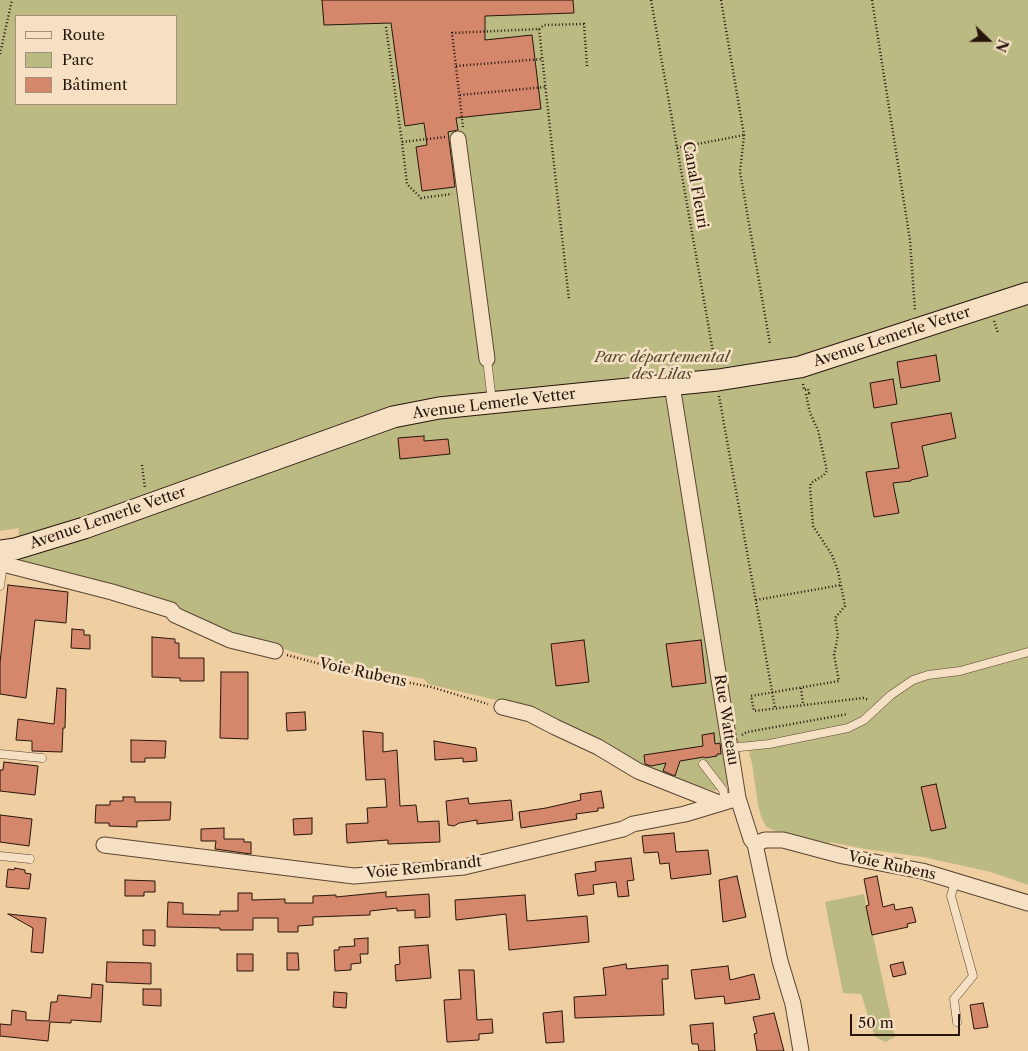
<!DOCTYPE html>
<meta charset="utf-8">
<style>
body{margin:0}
#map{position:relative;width:1028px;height:1051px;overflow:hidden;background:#efcfa2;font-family:"Libre Caslon Text",serif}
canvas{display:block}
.legend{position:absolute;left:15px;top:15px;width:162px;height:90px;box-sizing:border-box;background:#f5e0c3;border:1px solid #a38f79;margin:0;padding:6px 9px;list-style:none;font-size:15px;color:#27150b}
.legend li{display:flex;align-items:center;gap:10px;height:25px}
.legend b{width:25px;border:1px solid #a38f79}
.north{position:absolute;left:963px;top:15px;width:50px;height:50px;-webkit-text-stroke:4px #f5e0c3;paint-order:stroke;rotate:112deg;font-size:14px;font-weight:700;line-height:20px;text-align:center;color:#27150b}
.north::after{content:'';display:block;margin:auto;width:18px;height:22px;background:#27150b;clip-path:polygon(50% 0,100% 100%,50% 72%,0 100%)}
.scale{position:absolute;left:850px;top:1014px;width:110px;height:22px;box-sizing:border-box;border:2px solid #27150b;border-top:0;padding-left:6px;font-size:15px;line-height:18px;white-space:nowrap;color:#27150b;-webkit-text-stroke:4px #f5e0c3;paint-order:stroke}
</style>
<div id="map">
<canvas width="1028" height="1051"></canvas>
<ul class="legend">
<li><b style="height:6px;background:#f5e0c3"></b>Route</li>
<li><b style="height:14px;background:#bcba83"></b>Parc</li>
<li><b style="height:14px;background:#d4876b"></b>Bâtiment</li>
</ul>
<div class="north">N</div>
<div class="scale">50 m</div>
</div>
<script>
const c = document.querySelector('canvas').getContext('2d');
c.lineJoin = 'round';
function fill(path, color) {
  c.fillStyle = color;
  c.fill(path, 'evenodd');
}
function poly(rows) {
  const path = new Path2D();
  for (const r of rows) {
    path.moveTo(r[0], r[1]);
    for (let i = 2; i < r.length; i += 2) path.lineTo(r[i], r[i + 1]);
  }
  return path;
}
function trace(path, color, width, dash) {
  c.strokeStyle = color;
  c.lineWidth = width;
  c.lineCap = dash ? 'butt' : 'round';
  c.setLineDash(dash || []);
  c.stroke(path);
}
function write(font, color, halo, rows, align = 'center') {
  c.font = font + ' "Libre Caslon Text",serif';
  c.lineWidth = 5;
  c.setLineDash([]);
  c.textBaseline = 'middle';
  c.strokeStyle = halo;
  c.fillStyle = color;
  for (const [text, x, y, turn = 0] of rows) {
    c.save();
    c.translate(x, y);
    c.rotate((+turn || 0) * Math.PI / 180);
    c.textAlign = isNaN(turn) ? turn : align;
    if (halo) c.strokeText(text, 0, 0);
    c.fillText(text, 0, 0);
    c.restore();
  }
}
fill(poly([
 [0,0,1028,0,1028,885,991,872,923,857,865,849,830,842,828,844,776,831,766,827,761,816,758,805,752,763,749,753,753,752,749,752,746,742,724,742,730,784,715,791,646,770,530,708,428,684,424,679,304,655,218,630,179,610,178,605,16,565,19,528,0,531],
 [16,16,176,16,176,104,16,104],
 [864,894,895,1037,886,1042,875,1037,861,994,843,993,825,902]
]), '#bcba83');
const building = poly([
 [322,0,573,0,574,13,485,16,485,40,532,35,541,109,456,118,458,130,448,132,455,187,422,191,416,147,427,145,424,123,405,126,391,23,324,25,322,0],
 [936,355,940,381,901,388,897,362,936,355],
 [893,379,897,404,874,408,870,383,893,379],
 [951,413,956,438,922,446,928,476,911,480,911,481,893,483,899,513,874,517,866,472,899,468,891,423,951,413],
 [424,436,424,441,448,439,450,454,400,459,398,438,424,436],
 [8,585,68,592,66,623,35,620,26,698,0,694,0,663,8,585],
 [72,629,84,630,84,635,90,635,90,649,71,648,72,629],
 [152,637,175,639,175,643,179,643,179,658,204,658,204,681,180,681,180,678,152,677,152,637],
 [584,640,589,682,556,686,551,644,584,640],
 [701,640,706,683,672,687,666,644,701,640],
 [221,672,248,672,248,739,220,738,221,672],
 [57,688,66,689,65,728,63,728,62,752,32,751,32,741,16,740,18,719,54,724,57,688],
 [305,712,306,730,287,731,286,713,305,712],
 [363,731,383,733,383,752,397,750,400,806,416,805,418,822,439,821,440,842,388,844,388,840,347,843,346,824,368,823,367,808,387,807,385,779,366,780,363,731],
 [714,733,715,744,720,743,721,754,717,754,717,756,705,758,704,757,680,761,675,776,663,771,666,763,651,766,645,764,644,755,703,746,702,735,714,733],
 [131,740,166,741,165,758,145,758,145,762,131,762,131,740],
 [434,741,476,748,477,761,463,762,463,758,435,760,434,741],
 [4,762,38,766,35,795,0,791,0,770,3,770,4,762],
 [936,784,946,828,931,831,921,787,936,784],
 [601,791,604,808,598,808,598,811,576,814,577,819,521,828,519,812,546,808,581,800,580,794,601,791],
 [123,797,135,797,135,802,171,802,170,820,137,821,137,827,109,826,109,823,95,823,96,805,110,805,110,801,123,801,123,797],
 [468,798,469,804,511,800,513,820,477,824,477,820,459,823,454,826,448,825,446,801,468,798],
 [0,815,32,819,29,846,0,842,0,815],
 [312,818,312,834,294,835,293,819,312,818],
 [224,828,224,839,244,839,244,842,251,842,251,854,215,849,216,841,201,841,201,829,224,828],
 [674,833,676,852,708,850,711,874,671,879,669,863,660,864,658,852,644,853,642,836,674,833],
 [631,858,634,880,627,881,629,896,618,897,616,882,593,885,594,894,578,896,575,874,596,871,595,862,631,858],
 [15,868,25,870,25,873,31,874,29,889,6,887,8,869,14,870,15,868],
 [737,876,746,917,723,922,719,880,737,876],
 [877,876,883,907,894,904,895,910,912,907,916,922,907,924,908,927,872,935,866,906,869,905,864,879,877,876],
 [125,880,155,881,155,892,144,892,144,896,125,896,125,880],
 [386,892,386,897,429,894,430,917,415,918,415,910,397,911,397,908,370,911,370,915,313,917,313,925,298,926,298,932,278,932,278,918,253,918,253,930,220,930,220,928,167,927,168,902,183,903,183,914,220,915,220,911,238,911,238,893,252,893,252,900,285,899,285,903,313,903,313,896,336,895,336,897,386,892],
 [525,895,527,921,587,916,589,942,509,950,506,914,456,920,455,900,525,895],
 [8,914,46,918,43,953,31,952,33,928,8,914],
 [143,930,155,930,155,946,143,945,143,930],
 [368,938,368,954,360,954,361,963,351,964,351,970,335,971,334,950,339,950,339,947,355,946,354,939,368,938],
 [428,945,431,978,396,981,395,965,400,964,399,947,428,945],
 [287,953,298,953,299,970,287,970,287,953],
 [237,954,253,954,253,971,237,971,237,954],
 [107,962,151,963,151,984,106,982,107,962],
 [903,962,906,974,893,977,890,965,903,962],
 [626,964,627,969,668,965,668,979,662,979,664,1015,575,1018,574,997,606,995,603,968,626,964],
 [728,966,730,980,754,974,760,999,725,1004,724,996,695,999,691,970,728,966],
 [459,970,474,970,477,1020,492,1019,493,1033,479,1034,479,1040,447,1042,444,1000,461,999,459,970],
 [92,984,103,985,101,1022,71,1020,71,1023,50,1022,48,1041,0,1036,0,1024,11,1025,12,1010,26,1012,26,1020,49,1021,51,1002,57,1002,58,995,91,998,92,984],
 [143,989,161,989,161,1006,143,1005,143,989],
 [334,992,347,993,346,1008,333,1007,334,992],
 [983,1003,988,1027,974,1029,970,1005,983,1003],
 [562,1011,564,1042,546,1043,543,1013,562,1011],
 [774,1013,784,1051,757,1051,754,1034,757,1033,753,1017,774,1013],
 [713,1023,715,1051,699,1051,698,1044,692,1044,690,1025,713,1023]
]);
fill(building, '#d4876b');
trace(building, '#27150b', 1);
const lane = poly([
 [487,359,492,402],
 [0,586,3,564],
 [730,748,769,744,848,728,864,720,891,695,913,680,928,675,960,671,1028,652],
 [0,754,42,758],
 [703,764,723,790,725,801],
 [0,856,30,859],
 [955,881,951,896,973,976,954,999,957,1022]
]);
const street = poly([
 [458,139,487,359],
 [672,385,738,798,751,839,755,844,780,961,793,1004,801,1051],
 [0,561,3,564,112,592,171,610,175,615,230,640,275,651],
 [502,707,530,714,555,727,598,747,638,771,719,803],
 [755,844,765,840,783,840,843,856,922,871,1028,903],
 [104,845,354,876,464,867,623,829,633,824,685,814,738,798]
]);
const secondary = poly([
 [0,551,15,549,84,528,393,417,439,408,718,380,800,367,1028,293]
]);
trace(lane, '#594431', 9);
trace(street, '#594431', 17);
trace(secondary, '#27150b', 23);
trace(poly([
 [651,0,715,363],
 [721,0,744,135,740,172,770,344],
 [872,0,910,240,915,311],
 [386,27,402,142],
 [539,29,544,25,584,24,587,66],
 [0,54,12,0],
 [456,66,542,59],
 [460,95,545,87],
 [463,127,452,33,539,29,569,300],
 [445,137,402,142,407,184,421,198,452,194],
 [677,148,744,135],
 [994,321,998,333],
 [803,384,804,390,808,389,809,393,806,394,810,413,818,430,827,471,824,475,811,483,810,487,813,526,832,555,838,571,845,606,835,618,838,635,834,655,839,681,751,696,754,711,863,698,869,700],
 [719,396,775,708],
 [142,465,145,489],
 [756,600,841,585],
 [287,655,339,669,431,687,488,704],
 [801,688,803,705],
 [742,735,747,732,848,714]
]), '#27150b', 2.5, [1, 2.5]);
trace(lane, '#f5e0c3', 8);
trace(street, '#f5e0c3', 15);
trace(secondary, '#f5e0c3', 21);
write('15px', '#27150b', '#f5e0c3', [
 ["Canal Fleuri",695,185,80],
 ["Avenue Lemerle Vetter",892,337,-18],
 ["Avenue Lemerle Vetter",494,404,-7],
 ["Avenue Lemerle Vetter",108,518,-19],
 ["Voie Rubens",363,673,12],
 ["Rue Watteau",726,720,81],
 ["Voie Rubens",892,866,12],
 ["Voie Rembrandt",424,868,-6]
]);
write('italic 15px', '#54472f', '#f5e0c3', [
 ["Parc départemental",662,358],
 ["des Lilas",662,375]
]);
</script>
